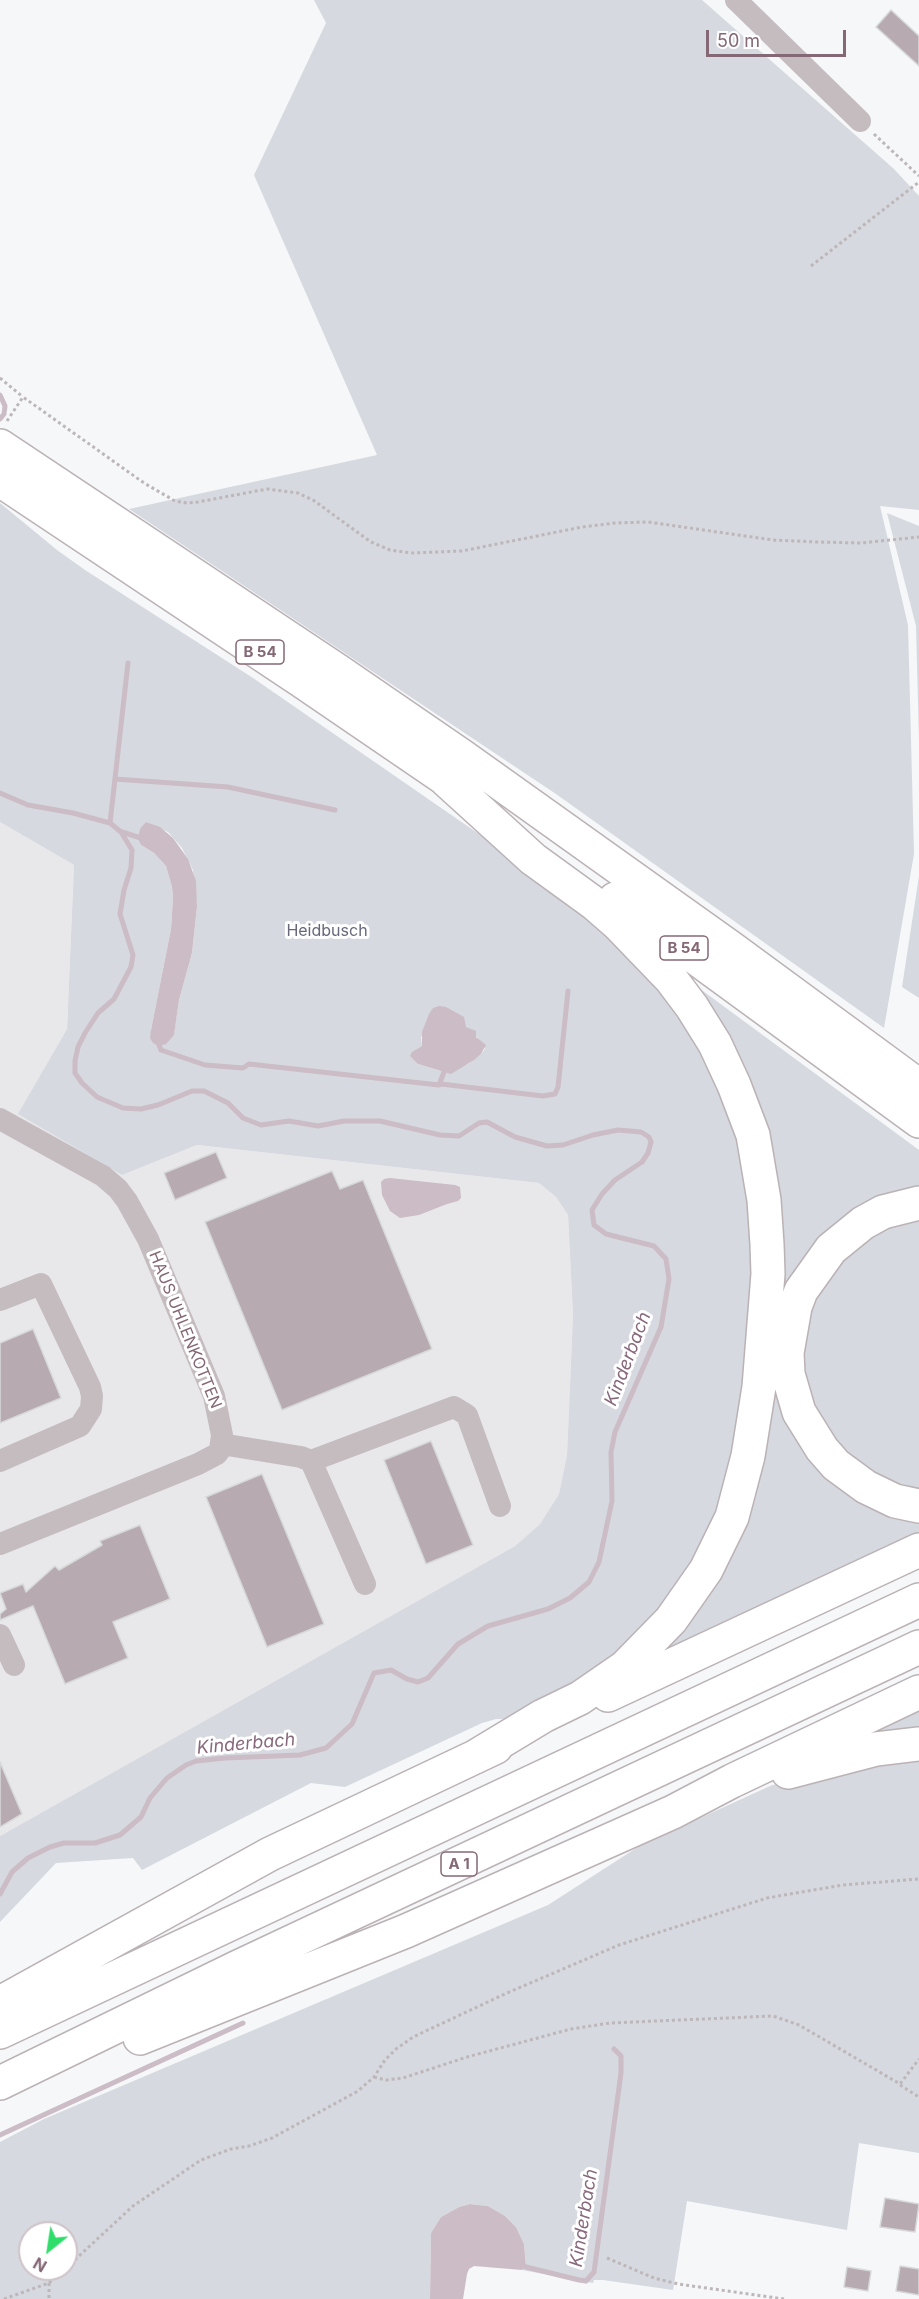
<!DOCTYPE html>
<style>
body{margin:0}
#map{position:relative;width:919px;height:2299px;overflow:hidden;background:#f5f7f8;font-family:Inter,sans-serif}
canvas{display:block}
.north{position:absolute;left:18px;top:2221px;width:60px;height:60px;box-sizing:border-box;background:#fff;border:2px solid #cec3c8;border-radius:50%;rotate:210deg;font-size:16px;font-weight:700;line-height:24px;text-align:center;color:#856875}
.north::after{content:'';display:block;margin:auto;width:21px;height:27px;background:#2fdd6a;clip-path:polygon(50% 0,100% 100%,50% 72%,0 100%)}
.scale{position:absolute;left:706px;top:30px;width:140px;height:27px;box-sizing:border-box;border:3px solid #856875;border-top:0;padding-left:8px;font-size:18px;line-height:21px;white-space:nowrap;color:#856875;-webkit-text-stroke:4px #fff;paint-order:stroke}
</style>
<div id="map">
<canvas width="919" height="2299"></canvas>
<div class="north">N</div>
<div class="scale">50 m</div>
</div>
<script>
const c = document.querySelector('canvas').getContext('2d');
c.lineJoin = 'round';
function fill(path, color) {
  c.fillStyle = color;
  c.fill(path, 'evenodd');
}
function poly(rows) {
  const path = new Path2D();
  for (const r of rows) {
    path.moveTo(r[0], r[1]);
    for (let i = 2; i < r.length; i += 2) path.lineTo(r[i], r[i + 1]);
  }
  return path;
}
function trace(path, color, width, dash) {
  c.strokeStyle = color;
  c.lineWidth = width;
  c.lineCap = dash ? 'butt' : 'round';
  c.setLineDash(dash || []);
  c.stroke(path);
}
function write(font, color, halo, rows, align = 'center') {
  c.font = font + ' Inter,sans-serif';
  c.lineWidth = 6;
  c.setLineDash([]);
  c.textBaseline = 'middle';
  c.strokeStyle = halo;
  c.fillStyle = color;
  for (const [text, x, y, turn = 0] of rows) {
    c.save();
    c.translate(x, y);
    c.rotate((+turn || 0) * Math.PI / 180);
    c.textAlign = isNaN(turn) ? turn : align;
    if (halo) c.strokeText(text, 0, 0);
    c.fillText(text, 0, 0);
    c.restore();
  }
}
fill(poly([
 [0,822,74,865,67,1029,19,1114,122,1175,197,1145,539,1183,556,1197,568,1215,573,1315,567,1455,559,1494,540,1524,515,1546,0,1836]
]), '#e8e8ea');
fill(poly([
 [314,0,702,0,894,169,919,196,919,510,880,506,908,625,914,854,884,1028,556,794,129,509,377,455,254,175,326,23],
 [0,503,57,550,85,570,253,678,518,861,641,962,697,1037,732,1114,749,1195,752,1264,747,1346,738,1425,718,1516,676,1593,596,1675,507,1719,496,1719,482,1723,345,1787,311,1783,142,1870,133,1858,56,1863,0,1922,0,1836,515,1546,540,1524,559,1494,567,1455,573,1315,568,1215,556,1197,539,1183,197,1145,122,1175,18,1114,67,1029,74,865,0,822],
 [146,822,168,832,182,848,193,870,197,907,195,926,192,953,179,1000,174,1034,151,1030,171,929,173,898,172,887,166,866,154,853,141,845],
 [456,1013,465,1027,472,1030,485,1049,481,1054,468,1064,444,1072,418,1064,418,1049,422,1046,421,1037],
 [887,513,919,526,919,741,916,626],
 [919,876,919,998,902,987],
 [688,980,919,1150,919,1194,832,1235,786,1403,919,1514,919,1539,629,1670,709,1575,775,1244],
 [919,1218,919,1491,894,1485,846,1456,814,1412,801,1357,809,1308,833,1265,877,1231],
 [919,1703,919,1736,843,1742],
 [919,1755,919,2153,859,2143,847,2230,687,2201,673,2290,603,2280,594,2280,593,2283,522,2270,526,2267,524,2244,516,2227,505,2216,488,2206,470,2204,459,2207,441,2217,431,2233,430,2299,0,2299,0,2142,44,2119,548,1905,641,1845,770,1786,807,1774],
 [30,2233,66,2233,66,2269,30,2269]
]), '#d6d9df');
fill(poly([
 [146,822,160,827,173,838,188,859,196,881,197,907,192,953,179,1000,174,1035,166,1044,159,1046,153,1043,150,1038,151,1030,171,929,173,898,172,887,166,866,154,853,141,845,138,838,140,829],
 [439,1006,446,1007,464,1017,466,1027,476,1031,476,1037,486,1045,481,1054,474,1060,451,1074,418,1064,410,1056,412,1052,422,1046,422,1032,429,1014,433,1008],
 [390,1178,455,1185,460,1187,461,1198,458,1201,447,1204,419,1215,400,1218,390,1211,382,1195,381,1182,384,1179],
 [470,2204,488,2206,505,2216,516,2227,524,2244,526,2267,522,2270,474,2266,469,2269,467,2274,463,2299,430,2299,431,2233,441,2217,459,2207]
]), '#cbbcc6');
trace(poly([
 [0,395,5,406,4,414,0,419],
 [115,779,228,787,335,810],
 [0,793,28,805,73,813,110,823,121,832,132,850,131,868,124,890,120,914,133,955,131,967,114,999,98,1013,85,1033,78,1047,75,1061,75,1073,82,1083,97,1097,123,1108,141,1109,158,1105,192,1091,204,1091,228,1103,243,1118,261,1125,289,1121,318,1126,344,1121,380,1121,440,1135,459,1136,479,1123,487,1122,515,1137,547,1146,563,1145,593,1135,618,1130,641,1132,649,1137,651,1142,648,1153,642,1162,615,1180,602,1194,592,1210,594,1225,606,1234,654,1246,666,1259,669,1279,661,1327,615,1432,611,1452,612,1501,599,1562,589,1582,570,1598,548,1609,488,1626,458,1644,428,1678,418,1682,407,1679,391,1670,374,1673,352,1724,326,1748,300,1755,225,1758,196,1761,186,1765,167,1778,150,1798,141,1817,120,1835,95,1843,64,1843,50,1847,28,1858,12,1872,0,1894],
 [110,823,128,663],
 [122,832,144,839],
 [157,1040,161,1050,205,1065,243,1068,249,1064,439,1085,444,1072],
 [441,1084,543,1096,555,1094,558,1087,568,991],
 [0,2135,243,2023],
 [521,2264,526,2267,579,2280,586,2281,594,2272,621,2073,621,2056,614,2049]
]), '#cbbcc6', 5);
const building = poly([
 [891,10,919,36,919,66,876,27,891,10],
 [216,1152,227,1178,175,1200,164,1173,216,1152],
 [332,1171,340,1189,363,1180,432,1349,282,1410,205,1222,332,1171],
 [33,1329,61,1398,0,1423,0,1343,33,1329],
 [431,1441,473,1545,426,1564,384,1460,431,1441],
 [262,1474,324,1624,267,1647,206,1497,262,1474],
 [140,1525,170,1599,113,1622,128,1658,65,1684,33,1606,0,1620,0,1614,6,1609,0,1593,23,1584,26,1592,55,1566,59,1570,102,1545,100,1541,140,1525],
 [0,1762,22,1814,0,1827,0,1762],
 [885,2198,919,2204,915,2232,880,2227,885,2198],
 [900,2266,919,2269,919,2295,896,2291,900,2266],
 [847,2267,871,2271,868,2291,844,2287,847,2267]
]);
fill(building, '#b7aab1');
trace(building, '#d7d9d9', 1.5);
const highway = poly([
 [0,446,338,671,462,756,731,948,919,1086],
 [0,480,302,681,463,791],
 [446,780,533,859,595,904,618,924,671,979,692,1007,715,1044,734,1085,753,1135,764,1200,767,1244,768,1274,759,1387,748,1456,732,1517,706,1570,671,1620,625,1667,580,1698,543,1716,475,1757],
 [615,899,919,1121],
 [919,1203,883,1212,863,1223,831,1249,801,1291,795,1307,787,1353,788,1374,799,1412,822,1449,836,1465,866,1487,895,1501,919,1506],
 [608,1695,919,1550],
 [788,1772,876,1749,919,1744],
 [0,2003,270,1854,496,1747],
 [0,2032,919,1600],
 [140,2038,406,1931,673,1812,732,1781,919,1692],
 [0,2083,236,1968,919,1647]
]);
trace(highway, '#bab2b5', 36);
trace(poly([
 [874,134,919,176],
 [811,266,919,182],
 [0,378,23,397],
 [7,421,23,397,144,483,175,501,187,503,198,502,267,489,298,493,313,500,371,542,390,550,411,553,462,551,582,527,615,523,648,522,773,540,817,542,861,543,919,537],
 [374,2077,386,2080,403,2078,467,2057,571,2029,610,2023,773,2016,799,2025,900,2084,919,2059],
 [900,2085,919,2097],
 [607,2258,654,2278,678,2284,784,2299],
 [66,2268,133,2206,201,2160,231,2149,249,2146,272,2138,358,2091,374,2077,385,2060,396,2049,413,2037,507,1993,619,1945,767,1898,843,1885,919,1879],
 [49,2283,49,2299],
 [4,2299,49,2283,64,2269]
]), '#bdb7ba', 3, [3, 3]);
trace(poly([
 [736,0,860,121],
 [0,1119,103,1176,118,1189,127,1201,148,1239,214,1396,222,1435,220,1450,217,1454,198,1464,0,1544],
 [0,1300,41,1284,90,1387,92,1396,91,1409,80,1426,0,1461],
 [221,1444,301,1457,311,1461,365,1584],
 [311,1461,454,1407,467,1415,500,1506],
 [0,1635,14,1665]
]), '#c5bcc0', 22);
trace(highway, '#fff', 33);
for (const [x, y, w] of [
 [260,652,48],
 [684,948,48],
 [459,1864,36]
]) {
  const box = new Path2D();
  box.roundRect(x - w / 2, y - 12, w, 24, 4.5);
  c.fillStyle = '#fff';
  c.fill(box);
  trace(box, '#856875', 1.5);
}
write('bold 15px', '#856875', null, [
 ["B 54",260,652],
 ["B 54",684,948],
 ["A 1",459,1864]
]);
write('16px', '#66697c', '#fff', [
 ["Heidbusch",327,931]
]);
write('16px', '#856875', '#fff', [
 ["HAUS UHLENKOTTEN",185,1330,68]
]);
write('italic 18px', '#88697c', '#fff', [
 ["Kinderbach",628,1359,-69],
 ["Kinderbach",246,1744,-5],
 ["Kinderbach",584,2218,-81]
]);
</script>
